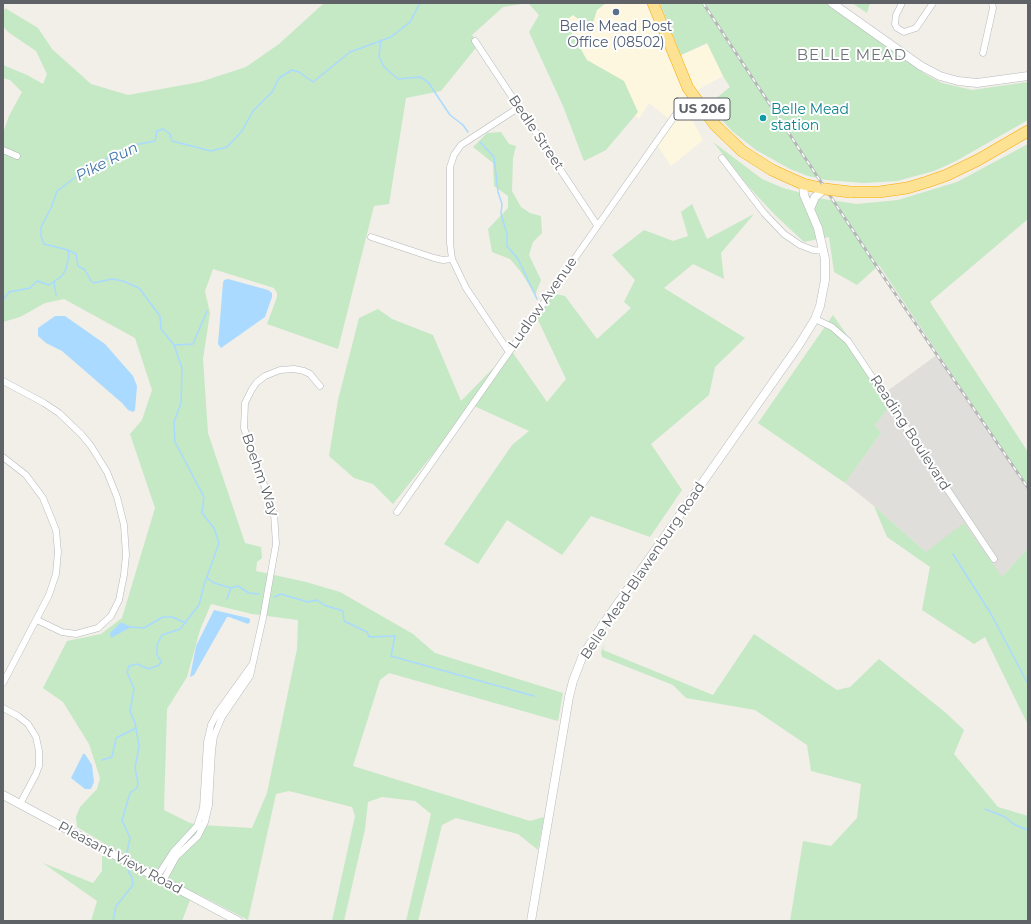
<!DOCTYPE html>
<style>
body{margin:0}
#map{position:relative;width:1031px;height:924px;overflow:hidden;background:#f1efe8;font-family:Montserrat,sans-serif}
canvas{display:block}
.frame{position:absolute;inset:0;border:4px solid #5f6368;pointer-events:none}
</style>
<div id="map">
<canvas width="1031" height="924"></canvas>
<div class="frame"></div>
</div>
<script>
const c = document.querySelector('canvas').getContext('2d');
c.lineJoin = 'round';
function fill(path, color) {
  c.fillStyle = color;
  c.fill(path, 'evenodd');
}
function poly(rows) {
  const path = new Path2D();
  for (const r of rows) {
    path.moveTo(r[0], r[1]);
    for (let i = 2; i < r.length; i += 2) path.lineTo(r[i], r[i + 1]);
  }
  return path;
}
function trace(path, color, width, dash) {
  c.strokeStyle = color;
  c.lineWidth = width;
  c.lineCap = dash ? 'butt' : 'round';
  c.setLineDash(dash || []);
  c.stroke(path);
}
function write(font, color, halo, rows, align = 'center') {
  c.font = font + ' Montserrat,sans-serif';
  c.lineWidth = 4;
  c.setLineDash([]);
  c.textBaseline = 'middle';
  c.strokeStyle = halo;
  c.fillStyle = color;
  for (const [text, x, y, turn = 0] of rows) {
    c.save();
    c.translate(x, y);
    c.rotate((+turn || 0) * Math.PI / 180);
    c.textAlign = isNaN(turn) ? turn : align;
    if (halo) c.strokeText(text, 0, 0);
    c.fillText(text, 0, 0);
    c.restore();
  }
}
fill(poly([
 [582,3,646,3,669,60,708,44,723,76,681,99,703,140,671,166,657,145,673,122,649,103,639,119,626,107,587,65,562,21]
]), '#fef7e0');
fill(poly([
 [938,354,1028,488,1028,548,1002,577,926,552,874,506,845,483,881,433,875,425,892,402,886,392]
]), '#e0deda');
fill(poly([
 [324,3,606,3,597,10,591,29,573,15,565,21,587,60,624,81,638,112,606,150,584,161,563,106,529,32,539,15,528,3,503,7,472,35,479,44,441,91,406,98,389,204,374,206,338,349,267,324,277,297,277,293,274,288,213,269,205,291,210,313,203,359,208,433,245,543,261,547,262,558,257,562,256,571,306,582,340,592,413,634,435,653,563,693,558,721,389,673,380,680,353,766,530,821,544,817,538,850,518,834,456,818,442,825,418,921,406,921,431,814,415,801,382,797,368,802,365,829,344,921,332,921,355,816,352,807,289,791,276,794,248,920,198,894,190,900,182,921,91,921,97,901,43,863,93,883,102,871,102,842,77,827,76,817,80,807,97,789,100,778,89,744,63,702,43,688,67,641,101,634,122,618,155,508,130,434,142,420,152,390,135,338,64,299,45,303,20,317,3,322,3,133,9,116,22,92,10,80,3,78,3,65,27,75,43,84,47,74,36,51,8,32,3,26,3,15,5,8,38,28,52,49,91,84,128,95,200,82,246,67,279,44],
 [211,604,252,614,298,620,297,649,267,793,252,828,202,825,204,814,200,825,190,823,164,810,167,709,187,677,200,630],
 [660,3,827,3,925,74,942,83,972,90,1028,82,1028,120,956,161,934,171,897,181,864,183,826,180,808,176,790,169,756,150,732,131,719,117,709,104,730,87,723,76,707,43,681,55],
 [852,3,870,3,867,13],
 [501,132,509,144,516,146,513,158,512,191,521,207,530,213,541,216,542,233,533,242,529,255,541,280,535,295,521,272,510,259,492,252,488,229,508,208,508,196,494,186,493,163,473,147,487,133],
 [713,142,762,179,783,188,823,199,857,204,898,200,957,182,1028,144,1028,219,930,302,1028,452,1028,488,879,265,857,285,834,272,829,237,804,242,776,216,748,186],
 [692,204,707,239,754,214,721,253,724,279,693,264,664,288,745,338,715,367,709,395,651,444,682,490,650,537,591,516,562,555,507,520,478,564,444,544,512,445,529,431,472,405,393,504,373,484,354,478,329,456,338,400,359,318,378,309,392,319,433,335,461,401,511,350,547,402,566,379,536,316,551,293,565,296,597,339,631,308,624,302,635,280,612,255,644,230,673,241,688,236,681,212],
 [833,315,893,402,875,425,881,433,845,483,758,423],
 [874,506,926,552,964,523,1002,577,1028,548,1028,725,985,637,974,644,922,610,930,567,887,537],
 [754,634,837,690,850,687,879,659,946,713,964,730,954,754,998,807,1028,816,1028,921,790,921,803,841,831,846,857,818,861,784,811,771,807,745,755,710,686,698,673,685,602,657,601,652,605,643,603,650,713,695]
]), '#c5e8c5');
fill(poly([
 [228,279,268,290,272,293,272,297,265,317,221,348,218,344,223,283,224,280],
 [55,316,65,316,105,344,133,376,137,386,135,410,133,412,128,410,122,403,62,351,46,343,38,336,38,328],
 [214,610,248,618,250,619,250,622,248,624,229,617,227,617,194,675,190,677,196,646],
 [120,623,123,623,131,627,111,638,110,633],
 [83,754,85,754,92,765,94,782,91,789,85,789,71,778]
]), '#aadaff');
trace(poly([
 [381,40,379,57,384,67,398,79,420,77,428,82,450,115,463,125,468,132],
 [480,142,494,157,498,192,502,204,501,214,507,234,507,246,518,259,537,299],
 [68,250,76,254,78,266,85,270,91,281,94,283,112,279,123,281,139,288,160,316,161,329,174,345,182,368,181,403,174,422,175,442,204,497,202,513,214,528,219,543,204,585,199,605,180,629,162,635,157,645,157,654,161,662,159,665,149,669,137,664,129,666,127,672,134,689,130,711,135,723,139,746,135,768,138,783,137,788,130,793,122,820,130,838,126,857],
 [54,282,56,295],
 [3,300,9,292,30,288,37,281,49,285,62,276,66,269,69,256,68,250,44,244,41,237,41,227,51,208,57,191,88,168,134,145,155,141,157,131,163,129,170,134,172,141,211,151,227,147,242,131,253,111,272,92,279,78,292,70,299,72,313,82,350,52,391,37,410,22,420,3],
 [174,345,193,344,207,311],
 [953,554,991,614,1028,684],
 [207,578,214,583,231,588,238,586,249,593,259,594],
 [274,597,281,594,308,602,317,600,324,605,343,611,344,621,367,632,369,637,395,636,391,656,534,696],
 [227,599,231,588],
 [130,627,144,628,163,617,172,617,186,623],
 [102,760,112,757,116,738,136,728],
 [985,809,1005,817,1015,825,1028,830],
 [113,921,116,906,133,885,132,877,129,873,127,865]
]), '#aadaff', 1.5);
const street = poly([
 [902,3,896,15,895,24,897,28,904,32,916,28,933,3],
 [475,41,597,225],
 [983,53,993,8,992,3],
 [3,150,17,156],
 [722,158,764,213,784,234,800,245,813,250,824,251],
 [371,237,434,258,443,260,452,259],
 [815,319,832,327,848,341,994,559],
 [509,352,466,288,452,259,450,243,450,167,454,155,461,145,518,108],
 [3,381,44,403,59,413,81,434,91,446,107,472,117,497,124,525,126,555,124,575,119,600,111,616,98,628,76,634,62,632,37,620],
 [3,457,26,475,43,498,56,530,58,552,56,574,49,595,3,683],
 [397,512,676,114,693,97],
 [3,708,18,716,28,724,36,737,39,751,39,766,36,774,20,804],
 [157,877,173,852,197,826,203,808,207,742,211,725,218,712,251,666],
 [163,881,176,857,198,836,205,822,209,805,212,751,214,736,222,717,250,676,263,618,276,544,274,513,244,428,245,403,252,389,257,382,265,376,280,370,294,369,304,371,310,374,320,386]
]);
const secondary = poly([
 [832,3,921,66,940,76,958,81,977,83,1028,76],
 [810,209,815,197,825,189],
 [3,795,238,921],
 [531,921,569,697,573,681,583,655,604,623,799,345,815,319,820,306,825,280,825,259,818,228,804,195,803,184]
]);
const highway = poly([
 [653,3,688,88,715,125,742,151,772,170,803,184,825,189],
 [850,192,879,192,907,188,927,182,947,175,978,160,1028,131]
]);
trace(street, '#b5b8bc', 7);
trace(secondary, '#b6babf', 9);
trace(highway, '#f9ab00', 12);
trace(street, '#fff', 6);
trace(secondary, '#fff', 8);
trace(highway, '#fde293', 11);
const rail = poly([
 [703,3,879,270,1028,488]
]);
trace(rail, '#b6b7b8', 3);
trace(rail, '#fff', 1.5, [4.5]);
const highwayBridge = poly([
 [825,189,850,192]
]);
trace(highwayBridge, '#f9ab00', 12, []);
trace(highwayBridge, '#fde293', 11);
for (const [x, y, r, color] of [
 [616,12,4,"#5c6f8a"],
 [763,118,4,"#0f9aa8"]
]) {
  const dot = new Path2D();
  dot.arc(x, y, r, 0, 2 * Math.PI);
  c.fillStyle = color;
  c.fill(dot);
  trace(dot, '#fff', 1.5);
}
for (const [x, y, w] of [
 [702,109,56]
]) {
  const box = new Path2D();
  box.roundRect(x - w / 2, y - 11, w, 22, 3);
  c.fillStyle = '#fff';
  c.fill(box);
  trace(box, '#5f6368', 1);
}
write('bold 13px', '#5f6368', null, [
 ["US 206",702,109]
]);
write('14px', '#4e5e75', '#fff', [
 ["Belle Mead Post",616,27],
 ["Office (08502)",616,43]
]);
write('14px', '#0d838f', '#fff', [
 ["Belle Mead",771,110],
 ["station",771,126]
], 'left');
write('14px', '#5f6368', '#fff', [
 ["Bedle Street",536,133,56],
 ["Ludlow Avenue",543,303,-55],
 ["Reading Boulevard",910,433,57],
 ["Boehm Way",260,475,71],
 ["Belle Mead-Blawenburg Road",643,571,-56],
 ["Pleasant View Road",120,858,28]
]);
c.letterSpacing = '1px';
write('15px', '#70757a', '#fff', [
 ["BELLE MEAD",852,56]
]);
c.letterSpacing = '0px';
write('italic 15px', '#4174aa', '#fff', [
 ["Pike Run",107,162,-27]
]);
</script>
